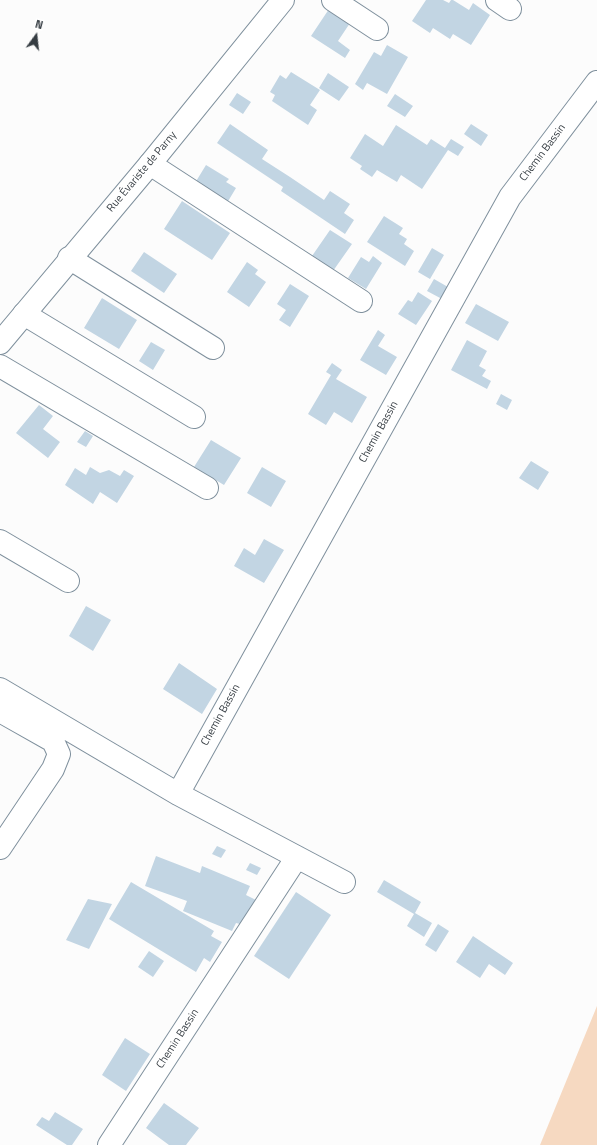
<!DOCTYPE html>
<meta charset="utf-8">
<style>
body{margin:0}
#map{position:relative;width:597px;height:1145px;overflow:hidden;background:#fcfcfc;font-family:"Titillium Web",sans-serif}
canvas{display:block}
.north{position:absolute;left:16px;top:16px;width:40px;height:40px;-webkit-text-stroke:3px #fff;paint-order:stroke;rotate:15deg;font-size:11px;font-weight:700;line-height:16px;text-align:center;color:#353c42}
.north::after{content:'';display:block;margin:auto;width:14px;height:18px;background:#353c42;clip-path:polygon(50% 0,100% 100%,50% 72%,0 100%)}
</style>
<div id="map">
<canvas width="597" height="1145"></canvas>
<div class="north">N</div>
</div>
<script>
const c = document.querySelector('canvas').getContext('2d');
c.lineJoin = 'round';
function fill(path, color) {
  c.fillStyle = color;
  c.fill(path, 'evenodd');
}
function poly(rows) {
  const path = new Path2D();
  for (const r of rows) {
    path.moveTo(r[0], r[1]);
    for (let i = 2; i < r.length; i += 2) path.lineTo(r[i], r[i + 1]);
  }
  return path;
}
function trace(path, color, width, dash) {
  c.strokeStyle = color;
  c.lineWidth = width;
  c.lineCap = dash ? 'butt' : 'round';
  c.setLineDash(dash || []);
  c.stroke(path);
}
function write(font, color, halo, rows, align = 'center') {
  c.font = font + ' "Titillium Web",sans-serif';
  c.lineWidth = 3;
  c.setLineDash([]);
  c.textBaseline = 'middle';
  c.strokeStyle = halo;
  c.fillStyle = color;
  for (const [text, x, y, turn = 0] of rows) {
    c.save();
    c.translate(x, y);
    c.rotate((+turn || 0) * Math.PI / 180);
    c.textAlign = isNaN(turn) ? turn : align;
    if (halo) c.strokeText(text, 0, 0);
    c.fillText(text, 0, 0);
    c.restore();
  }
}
fill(poly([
 [597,1006,597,1145,540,1145]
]), '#f6d9c1');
fill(poly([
 [426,0,443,0,449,3,451,0,453,0,469,10,473,3,490,15,471,45,453,34,450,39,433,28,430,33,412,21],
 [329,9,350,23,338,41,350,50,345,58,311,36],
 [387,45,408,57,387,94,367,83,363,90,355,84,374,52,381,56],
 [291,72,320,90,310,105,317,110,308,125,272,101,275,95,270,92,280,75,286,79],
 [328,73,349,87,339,101,319,88],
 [237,93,251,102,243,114,229,105],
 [395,94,413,106,405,117,387,106],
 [230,124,268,150,262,159,290,177,324,200,330,191,350,204,344,213,354,220,345,234,281,191,283,187,217,143],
 [471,124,488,135,481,146,464,134],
 [396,125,427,145,431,139,445,148,451,139,464,147,458,156,448,150,422,189,401,175,397,182,377,170,372,177,360,169,362,166,350,158,365,134,383,146],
 [206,165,229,179,226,182,236,188,227,203,195,183],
 [182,201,230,233,212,260,164,229],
 [384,216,403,228,399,234,407,239,404,244,414,251,405,266,367,242],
 [330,230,352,244,333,271,312,256],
 [432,248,444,255,430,279,418,272],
 [144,252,177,274,164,293,131,271],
 [373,256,382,263,366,289,348,278,361,257,369,262],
 [247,262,258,270,255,274,266,282,249,307,227,292],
 [434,279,448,287,442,299,427,291],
 [290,284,309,296,290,327,279,320,286,310,277,304],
 [418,292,432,301,416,325,398,314,408,300,412,302],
 [102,298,137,320,119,349,84,328],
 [476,304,509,322,498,341,465,323],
 [378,330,385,335,378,346,397,357,386,375,360,360],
 [467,340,487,351,479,366,486,370,482,376,491,381,487,389,451,370],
 [151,342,165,350,153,370,139,361],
 [332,363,342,370,336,379,367,397,352,423,334,412,326,425,308,414,331,375,326,372],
 [501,394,512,400,507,410,496,404],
 [39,405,53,416,43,429,60,442,48,458,16,433],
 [85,431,93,436,86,447,77,442],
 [211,440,241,458,224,485,194,467],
 [531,461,549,472,538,490,519,478],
 [90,467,100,473,109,470,120,476,124,470,134,476,117,503,100,492,93,504,65,485,75,468,86,475],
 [262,467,286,481,271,507,247,493],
 [264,539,284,550,264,583,234,566,244,548,255,555],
 [86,606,111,620,93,651,69,636],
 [179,663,217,689,202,714,163,689],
 [217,846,226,850,221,858,212,854],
 [156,856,200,873,202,866,250,886,246,895,256,900,252,910,240,924,236,923,232,931,183,911,187,901,145,886],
 [250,863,261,868,257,875,246,870],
 [384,880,421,902,415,913,432,923,424,937,407,926,414,914,377,892],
 [131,882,214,931,211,936,222,942,210,962,204,958,196,972,109,919],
 [296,892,331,915,289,979,254,956],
 [88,899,112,904,89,949,66,940],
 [438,924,449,931,436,952,425,945],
 [473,936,513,963,505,975,489,964,480,978,456,962],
 [149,951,164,961,153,977,138,967],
 [125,1038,150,1054,126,1091,102,1075],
 [164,1103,199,1128,186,1145,169,1145,146,1128],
 [55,1112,83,1129,72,1145,67,1145,36,1125,42,1117,49,1121]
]), '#c2d5e3');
const minor = poly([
 [333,0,377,29],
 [497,0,510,9],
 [150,164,361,301],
 [69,258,213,348],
 [24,314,194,417],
 [0,366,207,488],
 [0,541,68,581],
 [0,689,178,794,344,882],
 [0,711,53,741,59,754,53,769,0,848],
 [178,794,510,197,597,82],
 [109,1145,297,857]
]);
const tertiary = poly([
 [0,343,150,164,283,0]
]);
trace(minor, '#7f909d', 24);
trace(tertiary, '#7f909d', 24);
trace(minor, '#fff', 22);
trace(tertiary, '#fff', 22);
write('11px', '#353c42', '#fff', [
 ["Chemin Bassin",543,153,-53],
 ["Rue Évariste de Parny",142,172,-50],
 ["Chemin Bassin",379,432,-61],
 ["Chemin Bassin",221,715,-61],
 ["Chemin Bassin",178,1039,-57]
]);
</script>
